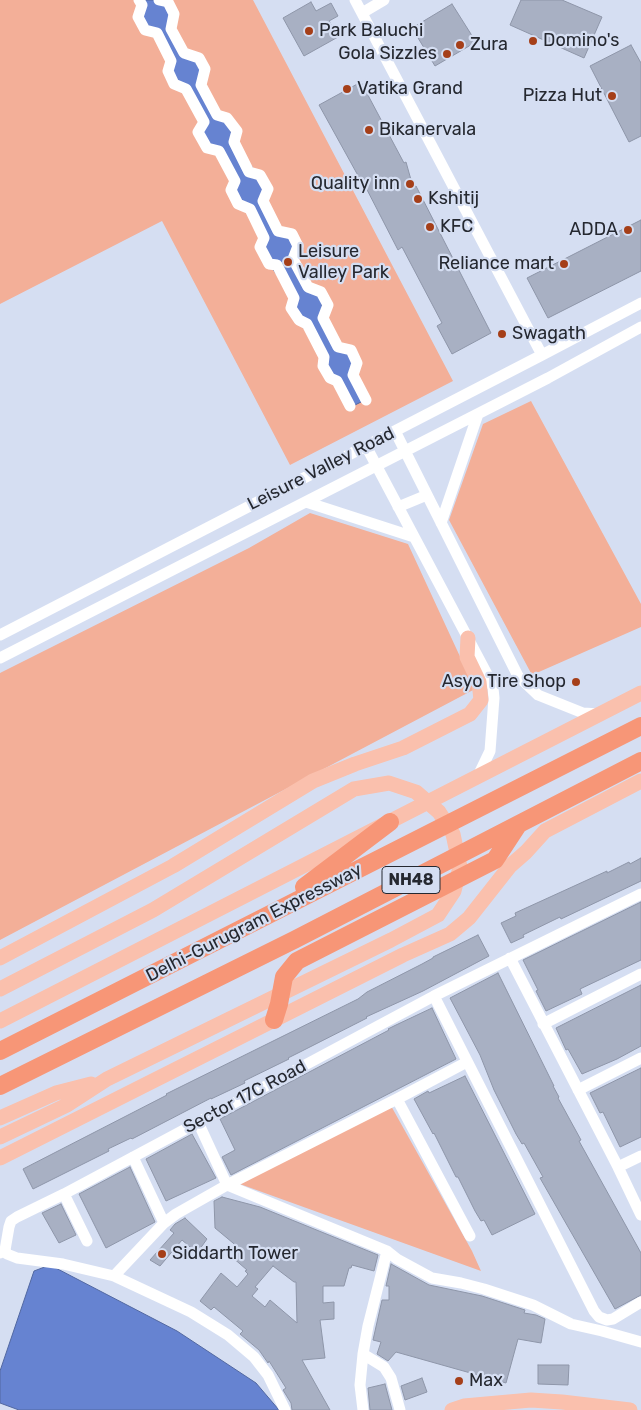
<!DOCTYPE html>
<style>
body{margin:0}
canvas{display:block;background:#d5def2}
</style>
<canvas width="641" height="1410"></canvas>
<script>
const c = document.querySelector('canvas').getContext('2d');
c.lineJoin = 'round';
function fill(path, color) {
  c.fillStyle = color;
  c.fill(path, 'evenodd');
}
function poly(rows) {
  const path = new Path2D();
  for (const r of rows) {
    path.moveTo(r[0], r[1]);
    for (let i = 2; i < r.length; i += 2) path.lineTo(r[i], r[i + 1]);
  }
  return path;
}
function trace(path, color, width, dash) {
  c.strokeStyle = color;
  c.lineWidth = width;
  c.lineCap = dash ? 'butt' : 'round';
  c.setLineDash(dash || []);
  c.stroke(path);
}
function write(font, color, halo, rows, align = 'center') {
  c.font = font + ' Rubik,sans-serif';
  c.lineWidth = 4.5;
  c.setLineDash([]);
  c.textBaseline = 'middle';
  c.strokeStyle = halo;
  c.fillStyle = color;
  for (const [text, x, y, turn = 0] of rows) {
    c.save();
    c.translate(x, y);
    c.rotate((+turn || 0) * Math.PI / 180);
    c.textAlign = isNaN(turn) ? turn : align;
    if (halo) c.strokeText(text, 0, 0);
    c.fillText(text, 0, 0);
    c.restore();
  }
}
fill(poly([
 [0,0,253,0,453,381,290,465,162,221,0,304],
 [531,401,641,604,641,627,532,675,449,520,483,424],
 [310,513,408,544,475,689,0,940,0,673,249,548],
 [390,1104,472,1251,481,1271,237,1183]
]), '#f3af98');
const water = poly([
 [139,0,159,0,168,2,171,29,184,53,199,58,201,85,217,115,227,118,234,142,268,189,263,201,278,231,292,234,293,259,308,287,321,292,323,318,338,347,351,350,353,375,365,400,351,407,299,320,294,298,269,264,264,238,250,209,238,204,235,181,219,151,207,148,198,132,204,122,186,89,174,84,157,33,145,30,139,0],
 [50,1265,177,1331,256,1383,279,1410,19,1410,0,1403,0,1371,34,1271,50,1265]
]);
fill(water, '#6683d1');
trace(water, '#5268a1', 1);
const building = poly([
 [521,0,562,0,602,17,584,58,510,25,521,0],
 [311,2,316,11,331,3,338,16,329,21,338,37,304,56,283,18,311,2],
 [452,4,476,42,435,66,412,28,452,4],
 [631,45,641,63,641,136,629,142,590,66,631,45],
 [361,82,404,163,406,162,413,187,416,186,491,333,452,354,437,326,442,323,402,247,398,250,362,180,361,181,319,105,361,82],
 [641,220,641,271,548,318,527,278,641,220],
 [641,858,641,881,561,919,560,917,523,935,524,937,511,943,501,923,516,916,515,913,607,871,607,873,629,862,630,864,641,858],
 [641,902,641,960,580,989,582,994,546,1011,536,991,538,990,523,960,641,902],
 [478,935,489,956,423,991,366,1017,367,1018,300,1052,288,1058,289,1059,244,1081,245,1083,211,1099,211,1098,132,1139,131,1138,108,1149,109,1151,33,1189,23,1169,167,1095,166,1094,358,999,367,992,422,964,433,958,433,957,478,935],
 [498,973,554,1086,553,1086,559,1097,558,1098,581,1140,579,1141,641,1253,641,1295,615,1309,540,1178,543,1177,524,1143,522,1144,516,1134,494,1090,480,1055,450,998,498,973],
 [641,985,641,1046,617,1059,582,1074,568,1049,566,1050,556,1028,641,985],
 [432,1008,456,1059,231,1175,222,1157,235,1150,220,1119,389,1030,388,1029,396,1025,432,1008],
 [641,1068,641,1137,620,1147,603,1112,600,1113,590,1093,641,1068],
 [465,1076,535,1214,492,1235,484,1220,481,1221,475,1211,458,1177,456,1177,434,1133,433,1134,414,1099,428,1091,429,1093,465,1076],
 [192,1134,216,1178,166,1201,146,1159,192,1134],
 [130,1167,155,1222,106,1248,79,1194,130,1167],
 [222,1197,260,1207,378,1255,374,1271,352,1265,351,1268,349,1268,344,1286,323,1286,323,1303,334,1302,334,1319,320,1320,325,1358,302,1360,330,1410,292,1410,291,1403,283,1390,286,1388,269,1361,268,1363,259,1350,240,1334,243,1331,214,1307,211,1310,200,1301,221,1273,237,1287,248,1274,245,1271,247,1270,232,1257,239,1248,215,1228,214,1201,222,1197],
 [273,1266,294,1282,296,1282,297,1323,270,1300,265,1307,252,1296,258,1289,255,1287,273,1266],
 [61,1204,76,1235,59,1243,42,1213,61,1204],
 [185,1218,207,1239,197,1253,182,1240,160,1266,150,1260,174,1233,170,1230,175,1224,185,1218],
 [391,1264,429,1285,482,1296,525,1310,524,1313,536,1315,545,1319,541,1343,518,1339,506,1383,396,1352,388,1361,377,1354,381,1342,373,1340,382,1300,389,1300,389,1286,386,1286,391,1264],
 [538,1365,569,1365,568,1385,538,1384,538,1365],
 [422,1378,427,1392,405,1400,401,1386,422,1378],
 [385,1384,392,1410,370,1410,368,1388,385,1384]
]);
fill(building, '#a8b0c3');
trace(building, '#8e96a9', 1);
trace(poly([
 [139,0,142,5,138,17,145,30,157,33,171,61,168,71,174,84,186,89,204,122,198,132,207,148,219,151,235,181,231,190,238,204,250,209,264,238,260,247,269,264,277,265,294,298,291,308,299,320,307,324,324,357,323,366,330,378,337,381,350,406],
 [159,0,168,2,174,14,171,29,184,53,199,58,205,69,201,85,217,115,227,118,237,131,234,142,249,172,260,175,268,189,263,201,278,231,292,234,298,246,293,259,308,287,321,292,328,305,323,318,338,347,351,350,357,363,353,375,366,400],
 [355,0,542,355],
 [362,13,384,0],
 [395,431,518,676,538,695,583,713,599,714],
 [366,446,487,674,493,688,494,698,490,751,478,776],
 [306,502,414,537],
 [398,507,427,495],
 [441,523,478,414],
 [0,635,542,355,641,303],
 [0,658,548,378,641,327],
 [510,958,618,1167,641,1215],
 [434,996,594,1311,599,1317,607,1320,613,1319,641,1302],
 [543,1024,641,974],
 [578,1090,641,1058],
 [397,1099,470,1236],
 [198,1122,227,1185,397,1099,467,1062],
 [133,1157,164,1223],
 [618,1167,641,1156],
 [64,1194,87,1241],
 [5,1250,7,1254,17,1258,63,1264,114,1276,191,1312,228,1335,254,1357,268,1375,285,1410],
 [387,1251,397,1259,432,1278,461,1283,484,1289,533,1305,571,1324,602,1331,641,1342],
 [0,1253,5,1250,9,1227,11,1221,17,1217,64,1194,434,996,641,894],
 [114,1276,164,1223,176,1214,227,1185,387,1251,368,1326,363,1354,360,1385,363,1410],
 [363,1354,384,1367,391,1378,400,1410]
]), '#fff', 11);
trace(poly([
 [0,958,173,866,313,781,355,764,403,748,470,714,481,700,479,682,467,657,468,638],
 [0,989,153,910,354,789,389,783,416,792,439,812,453,834,460,867,454,891,438,915,391,940,107,1079,67,1105,0,1137],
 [0,1021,641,693],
 [0,1118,56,1093,91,1084],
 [0,1158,403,955,450,934,469,918,510,866,526,852,545,831,641,781],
 [452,1410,464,1406,531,1400,562,1402,630,1410]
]), '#fac0ad', 15);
trace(poly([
 [304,887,390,822],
 [274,1020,279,1004,284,977,297,961,495,860,518,825],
 [0,1051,641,726],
 [0,1086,294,940,641,761]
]), '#f79677', 18);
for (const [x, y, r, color] of [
 [309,31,5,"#a53f19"],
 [533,41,5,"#a53f19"],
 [460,45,5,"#a53f19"],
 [447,54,5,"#a53f19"],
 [347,89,5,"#a53f19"],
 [612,96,5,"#a53f19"],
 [369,130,5,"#a53f19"],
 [410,184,5,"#a53f19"],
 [418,199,5,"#a53f19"],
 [430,227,5,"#a53f19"],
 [628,230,5,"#a53f19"],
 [288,262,5,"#a53f19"],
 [564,264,5,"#a53f19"],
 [502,334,5,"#a53f19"],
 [576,682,5,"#a53f19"],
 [162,1254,5,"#a53f19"],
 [459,1381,5,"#a53f19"]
]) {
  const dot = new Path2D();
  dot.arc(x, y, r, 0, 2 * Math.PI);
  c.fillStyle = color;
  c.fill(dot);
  trace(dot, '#d5def2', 2);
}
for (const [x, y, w] of [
 [411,880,58]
]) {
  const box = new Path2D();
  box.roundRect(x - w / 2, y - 13.5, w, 27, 4);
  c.fillStyle = '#d5def2';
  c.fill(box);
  trace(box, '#252830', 1);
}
write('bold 16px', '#252830', null, [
 ["NH48",411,880]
]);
write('18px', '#252830', '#d5def2', [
 ["Park Baluchi",319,31],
 ["Domino's",543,41],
 ["Zura",470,45],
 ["Gola Sizzles",437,54,"right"],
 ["Vatika Grand",357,89],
 ["Pizza Hut",602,96,"right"],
 ["Bikanervala",379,130],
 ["Quality inn",400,184,"right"],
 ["Kshitij",428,199],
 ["KFC",440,227],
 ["ADDA",618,230,"right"],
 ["Leisure",298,252],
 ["Valley Park",298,273],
 ["Reliance mart",554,264,"right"],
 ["Swagath",512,334],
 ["Asyo Tire Shop",566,682,"right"],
 ["Siddarth Tower",172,1254],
 ["Max",469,1381]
], 'left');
write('18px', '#252830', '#d5def2', [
 ["Leisure Valley Road",321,469,-27],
 ["Delhi-Gurugram Expressway",254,923,-27],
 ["Sector 17C Road",245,1097,-28]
]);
</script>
